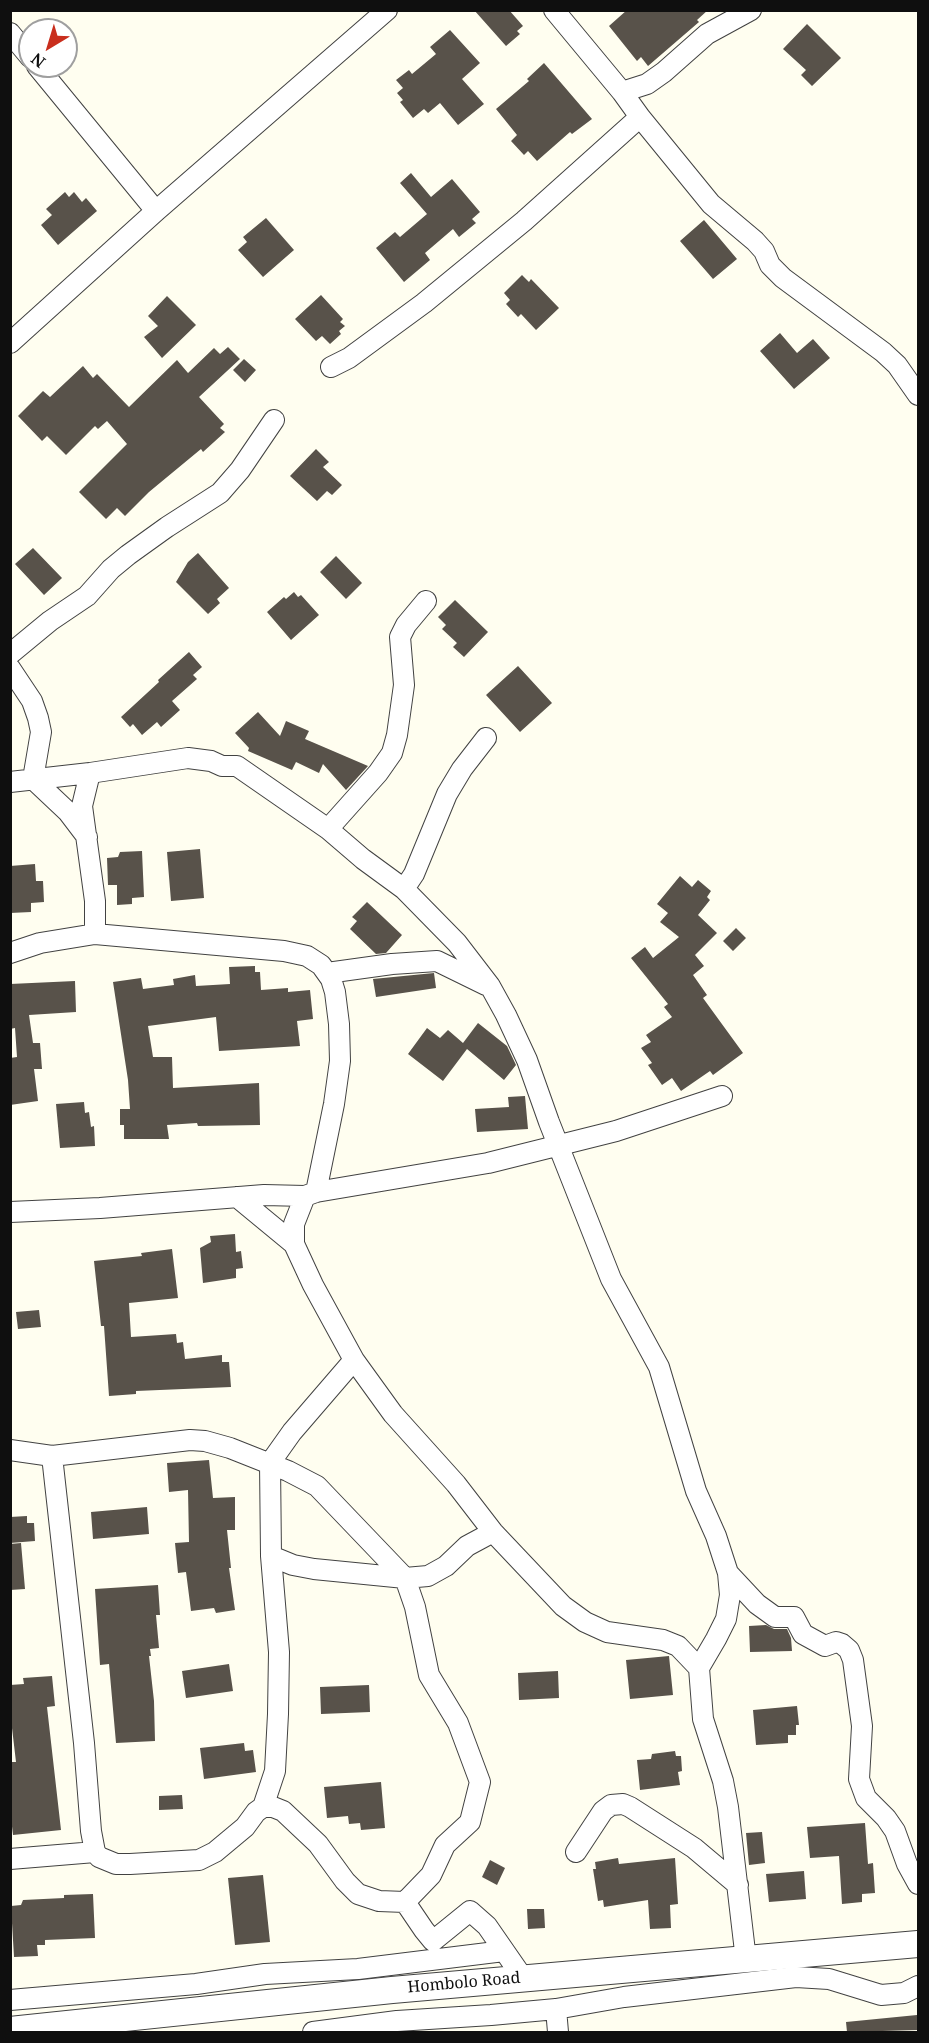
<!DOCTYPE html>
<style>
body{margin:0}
#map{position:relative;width:929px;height:2043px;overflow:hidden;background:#fffef0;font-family:"Noto Serif",serif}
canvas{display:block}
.frame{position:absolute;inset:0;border:12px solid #0f0f0f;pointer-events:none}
.north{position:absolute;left:18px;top:18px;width:60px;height:60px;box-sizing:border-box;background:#fff;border:2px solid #9f9f9f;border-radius:50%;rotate:218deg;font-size:16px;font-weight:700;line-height:24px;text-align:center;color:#0f0f0f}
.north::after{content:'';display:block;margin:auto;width:21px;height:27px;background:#c92e1d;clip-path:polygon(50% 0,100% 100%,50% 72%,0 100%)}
</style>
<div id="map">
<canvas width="929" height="2043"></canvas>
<div class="frame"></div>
<div class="north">N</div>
</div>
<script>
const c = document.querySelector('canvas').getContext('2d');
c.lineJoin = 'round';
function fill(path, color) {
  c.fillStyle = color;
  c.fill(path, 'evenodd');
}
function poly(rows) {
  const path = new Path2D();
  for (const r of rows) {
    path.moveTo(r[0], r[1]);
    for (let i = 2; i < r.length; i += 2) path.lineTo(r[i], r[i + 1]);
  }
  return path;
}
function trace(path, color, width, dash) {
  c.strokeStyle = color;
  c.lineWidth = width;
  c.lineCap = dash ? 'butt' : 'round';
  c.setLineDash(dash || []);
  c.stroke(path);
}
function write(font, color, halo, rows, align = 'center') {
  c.font = font + ' "Noto Serif",serif';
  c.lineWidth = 6;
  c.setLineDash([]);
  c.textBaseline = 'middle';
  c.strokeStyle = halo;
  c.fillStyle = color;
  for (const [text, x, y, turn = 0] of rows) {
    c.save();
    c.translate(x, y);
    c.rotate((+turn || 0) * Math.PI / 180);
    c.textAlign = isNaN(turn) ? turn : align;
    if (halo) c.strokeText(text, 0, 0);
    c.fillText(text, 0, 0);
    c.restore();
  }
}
fill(poly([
 [474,10,509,10,523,26,517,31,520,34,506,46],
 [627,10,708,10,697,20,699,22,648,66,641,57,637,61,609,26],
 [807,24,841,58,812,86,801,75,806,70,783,49],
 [450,30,480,63,462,79,484,104,458,125,440,103,428,113,424,109,413,118,400,102,403,100,397,93,403,88,396,80,409,70,412,74,436,54,430,47],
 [544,63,592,119,572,134,570,132,537,161,528,151,524,155,511,141,517,135,496,109,529,81,527,79],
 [411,173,431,197,452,179,480,212,472,219,476,223,459,237,453,229,425,253,430,260,404,282,376,248,395,232,400,237,427,214,400,183],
 [65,192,69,197,74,192,82,202,86,198,97,211,58,245,41,225,52,215,46,209],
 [266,218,294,250,263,277,238,250,247,242,243,237],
 [704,220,737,259,713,279,680,241],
 [522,275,529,282,531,279,559,308,536,330,521,314,518,317,506,304,510,300,504,293],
 [321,295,343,319,340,322,345,326,339,331,341,334,330,344,322,336,316,341,295,319],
 [167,296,196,325,162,358,144,337,158,326,148,316],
 [780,333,797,353,813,339,830,358,794,389,760,351],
 [228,347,240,359,199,397,224,424,220,428,225,432,203,452,201,449,149,492,125,516,117,508,106,519,79,492,127,444,107,421,98,429,95,426,66,455,47,436,42,441,18,416,43,391,50,397,83,366,93,378,97,374,129,407,177,360,188,373,214,348,220,354],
 [244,359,256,370,245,382,233,370],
 [316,449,329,462,323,467,342,485,332,495,327,491,317,501,290,476],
 [33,548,62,578,44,595,15,564],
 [198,553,229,588,217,599,220,603,208,614,176,582,188,562],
 [336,556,362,583,346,599,320,572],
 [294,592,298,597,301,595,319,615,291,640,267,612,284,597,286,599],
 [455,600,488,632,464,657,453,647,457,643,442,629,446,625,438,617],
 [189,652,202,667,193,675,197,679,172,701,180,710,161,727,157,722,142,735,133,724,130,727,121,717,159,682,158,680],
 [518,666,552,703,520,732,486,695],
 [258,712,280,736,286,721,309,731,305,739,368,766,346,790,323,764,319,773,296,762,292,770,248,751,249,748,235,733],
 [200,849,204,898,171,901,167,852],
 [142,851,144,897,132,898,132,904,117,905,117,885,108,885,107,858,118,857,120,852],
 [35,864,36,881,43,881,44,902,31,903,31,912,10,913,10,866],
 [680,876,692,887,698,880,711,891,707,897,710,900,698,915,717,933,695,955,704,966,693,975,707,995,703,998,743,1053,713,1075,710,1071,681,1091,672,1078,662,1085,648,1065,652,1063,641,1048,651,1042,646,1035,672,1017,664,1007,668,1004,631,958,645,947,653,958,679,937,660,922,668,913,657,904],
 [367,902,402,935,386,953,376,954,350,929,357,921,352,917],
 [736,928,746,938,733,951,723,941],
 [255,966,255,972,260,972,261,990,288,988,288,992,310,990,313,1019,297,1021,300,1046,219,1051,216,1017,148,1026,153,1057,172,1057,173,1088,259,1083,260,1125,198,1126,197,1123,167,1125,169,1139,124,1139,124,1125,120,1125,120,1109,130,1109,128,1080,113,982,141,978,143,989,174,985,173,979,195,975,196,986,230,984,229,967],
 [434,973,436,988,376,997,373,979],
 [75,981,76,1012,29,1015,33,1043,40,1043,42,1069,34,1069,38,1101,10,1105,10,1058,17,1057,15,1028,10,1029,10,984],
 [478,1023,507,1046,516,1065,504,1080,467,1049,443,1081,408,1054,427,1028,440,1038,448,1030,463,1043],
 [525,1096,528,1129,477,1132,475,1109,509,1107,508,1097],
 [84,1102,85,1113,89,1112,91,1127,94,1126,95,1146,60,1148,56,1104],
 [235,1234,236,1252,241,1251,243,1268,236,1269,236,1278,203,1283,200,1248,211,1242,210,1236],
 [172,1249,178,1298,129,1303,131,1337,176,1334,177,1343,183,1342,185,1359,222,1355,222,1362,229,1362,231,1387,136,1391,136,1394,109,1396,104,1326,101,1326,94,1261,142,1256,141,1253],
 [39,1310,41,1327,18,1329,16,1312],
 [209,1460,213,1498,235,1497,235,1530,227,1530,231,1568,229,1568,235,1610,216,1613,214,1608,191,1611,186,1572,178,1573,175,1543,189,1542,188,1490,169,1492,167,1463],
 [147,1507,149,1534,93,1539,91,1512],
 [27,1516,27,1523,34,1523,35,1541,10,1543,10,1517],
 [21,1543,25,1589,10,1590,10,1544],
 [158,1585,160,1615,156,1615,159,1648,150,1649,151,1656,149,1656,154,1701,155,1741,116,1743,109,1664,100,1665,95,1589],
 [766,1625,774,1629,787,1629,791,1638,792,1651,750,1652,749,1626],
 [669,1656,673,1695,630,1699,626,1660],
 [229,1664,233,1691,186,1698,182,1671],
 [558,1671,559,1698,519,1700,518,1673],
 [52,1676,55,1706,47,1707,61,1830,13,1835,11,1818,10,1762,16,1762,10,1711,10,1685,24,1684,23,1678],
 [369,1685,370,1712,321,1714,320,1687],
 [797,1706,799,1725,796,1725,796,1735,788,1735,788,1743,756,1745,753,1710],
 [244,1743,245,1751,253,1750,256,1772,204,1779,200,1748],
 [675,1751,676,1756,681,1756,682,1771,678,1772,680,1785,640,1790,637,1760,651,1759,652,1754],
 [381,1782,385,1828,361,1830,360,1823,349,1824,348,1816,327,1818,324,1787],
 [182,1795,183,1809,159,1810,159,1796],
 [865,1823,868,1864,873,1863,875,1893,862,1894,862,1902,842,1904,839,1856,810,1858,807,1827],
 [762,1832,765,1863,749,1865,746,1833],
 [618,1858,619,1864,675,1858,678,1904,670,1905,671,1928,650,1929,648,1900,604,1907,603,1900,598,1901,593,1869,596,1869,595,1862],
 [490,1860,505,1868,497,1885,482,1877],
 [804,1871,806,1899,769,1902,766,1874],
 [263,1875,270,1942,235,1945,228,1878],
 [93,1894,95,1938,45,1940,45,1945,37,1945,38,1956,14,1957,11,1906,21,1905,23,1900,64,1898,64,1895],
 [527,1909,544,1909,545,1928,528,1929],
 [917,2015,918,2030,847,2032,846,2022]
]), '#58524a');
const minor = poly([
 [554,10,622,92,640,117,711,204,755,241,764,251,770,265,783,278,883,352,897,365,918,395],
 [10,33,30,57],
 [37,66,156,211],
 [622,92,647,84,664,72,707,34,751,10],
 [10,343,156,211,387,10],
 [331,367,349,358,424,303,524,221,640,117],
 [10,654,50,621,87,596,111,569,128,555,167,527,220,493,240,470,274,420],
 [10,668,32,701,38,718,41,732,33,779,68,812,87,837],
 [90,773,82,806,95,901,95,934],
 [10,782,90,773,188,758,211,761,222,766,237,766,328,829,363,859,404,889,457,943,490,986,506,1015,527,1060,549,1122,611,1279,659,1367,696,1491,716,1536,728,1573,730,1595,726,1619,716,1639,699,1668],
 [328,829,378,773,392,753,397,735,404,685,400,637,406,625,426,601],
 [404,889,414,874,447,794,462,769,486,738],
 [10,953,40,943,95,934,284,951,307,956,321,965,331,979,335,992,339,1024,340,1061,334,1104,316,1192],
 [327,973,392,964,437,961,486,985],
 [305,1196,294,1224,294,1244,313,1285,354,1360,393,1414,456,1484,493,1532,563,1606,585,1622,607,1632,663,1640,678,1646,699,1668,703,1719,723,1781,728,1807,746,1960],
 [237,1197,294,1244],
 [10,1212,100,1208,264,1195,305,1196,316,1192,488,1163,616,1131,722,1096],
 [354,1360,292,1432,270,1463,271,1556,293,1565,314,1569,405,1578,415,1607,429,1675,458,1723,480,1782,470,1822,445,1845,431,1875,405,1902],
 [10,1450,52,1456,190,1440,205,1441,230,1448,288,1471,317,1486,405,1578,428,1576,446,1566,467,1546,493,1532],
 [52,1456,84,1743,91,1831,95,1852,99,1857,116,1864,130,1864,199,1860,215,1852,245,1827,256,1812,263,1807,273,1807,283,1811,318,1844,345,1881,358,1894,379,1901,405,1902,424,1930,433,1941,470,1911,487,1926,523,1978],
 [728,1573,757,1604,775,1617,794,1617,803,1634,825,1646,836,1642,842,1644,849,1650,853,1660,862,1726,859,1779,866,1798,886,1818,895,1831,907,1864,918,1884],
 [263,1807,275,1771,278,1714,279,1652,271,1556],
 [576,1852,603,1811,611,1805,623,1804,630,1807,694,1848,738,1885],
 [10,1859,95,1852],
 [10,2000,196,1984,265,1974,358,1969,504,1951],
 [556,2009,558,2032],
 [313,2032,397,2021,491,2015,556,2009,624,1997,796,1977,829,1979,881,1995,904,1993,918,1986]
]);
const tertiary = poly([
 [10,2030,392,1990,918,1944]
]);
trace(minor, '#424242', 22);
trace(tertiary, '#424242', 28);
trace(minor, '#fff', 20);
trace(tertiary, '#fff', 26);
write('16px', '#0f0f0f', '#fff', [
 ["Hombolo Road",464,1983,-5]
]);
</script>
